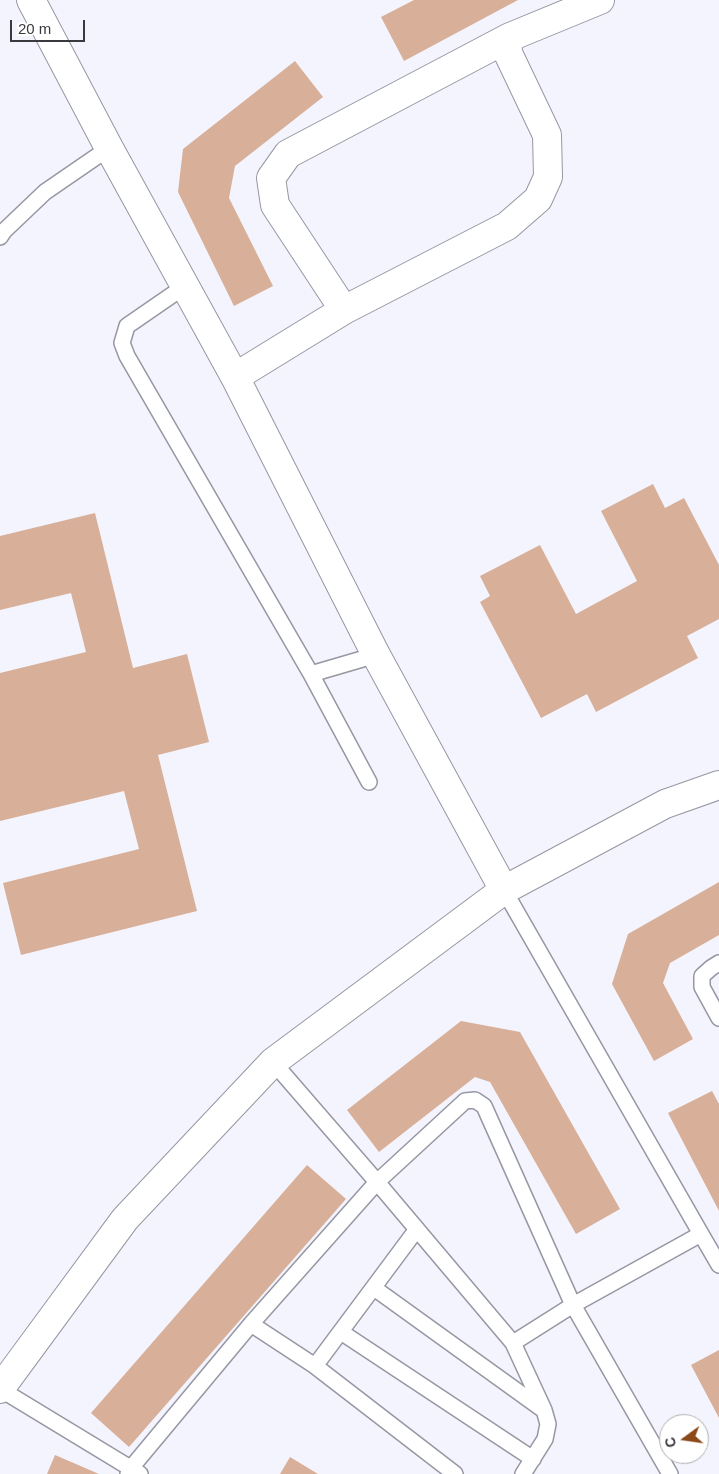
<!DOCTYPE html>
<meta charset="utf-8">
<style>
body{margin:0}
#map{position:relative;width:719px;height:1474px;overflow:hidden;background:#f3f4fd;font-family:Helvetica,sans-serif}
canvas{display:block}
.north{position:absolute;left:659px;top:1414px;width:50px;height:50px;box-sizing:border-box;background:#fff;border:1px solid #b0b0b2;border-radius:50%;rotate:256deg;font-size:14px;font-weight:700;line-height:20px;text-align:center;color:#39393e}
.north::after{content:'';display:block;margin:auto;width:18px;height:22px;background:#8b4819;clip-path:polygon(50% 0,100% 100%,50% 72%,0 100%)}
.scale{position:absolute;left:10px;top:20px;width:75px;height:22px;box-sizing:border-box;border:2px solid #39393e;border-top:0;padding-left:6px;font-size:15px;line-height:18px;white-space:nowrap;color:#39393e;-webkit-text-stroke:4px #fff;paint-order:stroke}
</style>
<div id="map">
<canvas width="719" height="1474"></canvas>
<div class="north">С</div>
<div class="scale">20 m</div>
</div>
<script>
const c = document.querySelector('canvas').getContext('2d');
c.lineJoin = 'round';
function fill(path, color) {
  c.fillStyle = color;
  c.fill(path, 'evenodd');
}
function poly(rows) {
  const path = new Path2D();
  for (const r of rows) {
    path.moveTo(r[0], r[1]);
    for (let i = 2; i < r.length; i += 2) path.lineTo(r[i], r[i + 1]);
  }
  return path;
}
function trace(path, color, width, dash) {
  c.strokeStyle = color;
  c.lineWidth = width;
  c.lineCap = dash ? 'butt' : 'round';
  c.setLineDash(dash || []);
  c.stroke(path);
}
fill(poly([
 [414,0,518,0,404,61,381,17],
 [295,61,323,97,235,166,229,198,273,286,234,306,178,192,183,149],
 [653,484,665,508,684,498,719,565,719,619,687,636,698,658,596,712,587,694,541,718,480,602,490,596,480,576,540,545,576,614,637,581,601,511],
 [95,513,133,668,187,654,209,742,158,755,197,911,21,955,3,883,139,849,124,791,0,821,0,673,86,652,71,593,0,610,0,536],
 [719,882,719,935,670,963,663,983,693,1039,654,1061,612,984,628,934],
 [461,1021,520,1032,620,1209,576,1234,490,1082,475,1077,379,1152,347,1110],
 [712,1091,719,1104,719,1211,668,1113],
 [307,1165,346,1199,129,1447,91,1413],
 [719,1350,719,1418,691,1365],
 [55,1455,99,1474,47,1474],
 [290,1457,318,1474,280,1474]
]), '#d8af98');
const lane = poly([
 [0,237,4,231,45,192,109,148],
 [185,286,127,326,122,343,127,356,311,674,376,655],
 [311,674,369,782],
 [504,890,701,1234,573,1305,513,1343,544,1410,548,1424,545,1439,523,1474],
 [719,963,711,968,702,976,702,987,719,1018],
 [273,1062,377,1182,513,1343],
 [701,1234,719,1265],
 [374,1288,542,1409],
 [341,1332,533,1459],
 [315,1366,417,1229],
 [0,1389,140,1474],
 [128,1474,131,1468,251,1324],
 [455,1474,315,1366,251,1324,377,1182,465,1101,475,1100,484,1106,573,1305,670,1474]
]);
const street = poly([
 [31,0,109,148,235,377,376,655,504,890],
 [344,310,275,205,271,178,288,154,510,37],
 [235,377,344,310,507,226,538,199,548,177,547,135,507,51,510,37,600,0],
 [0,1389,125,1219,273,1062,504,890,665,804,719,785]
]);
trace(lane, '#9697a2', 18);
trace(street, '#9697a2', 30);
trace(lane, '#fff', 15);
trace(street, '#fff', 28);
</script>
